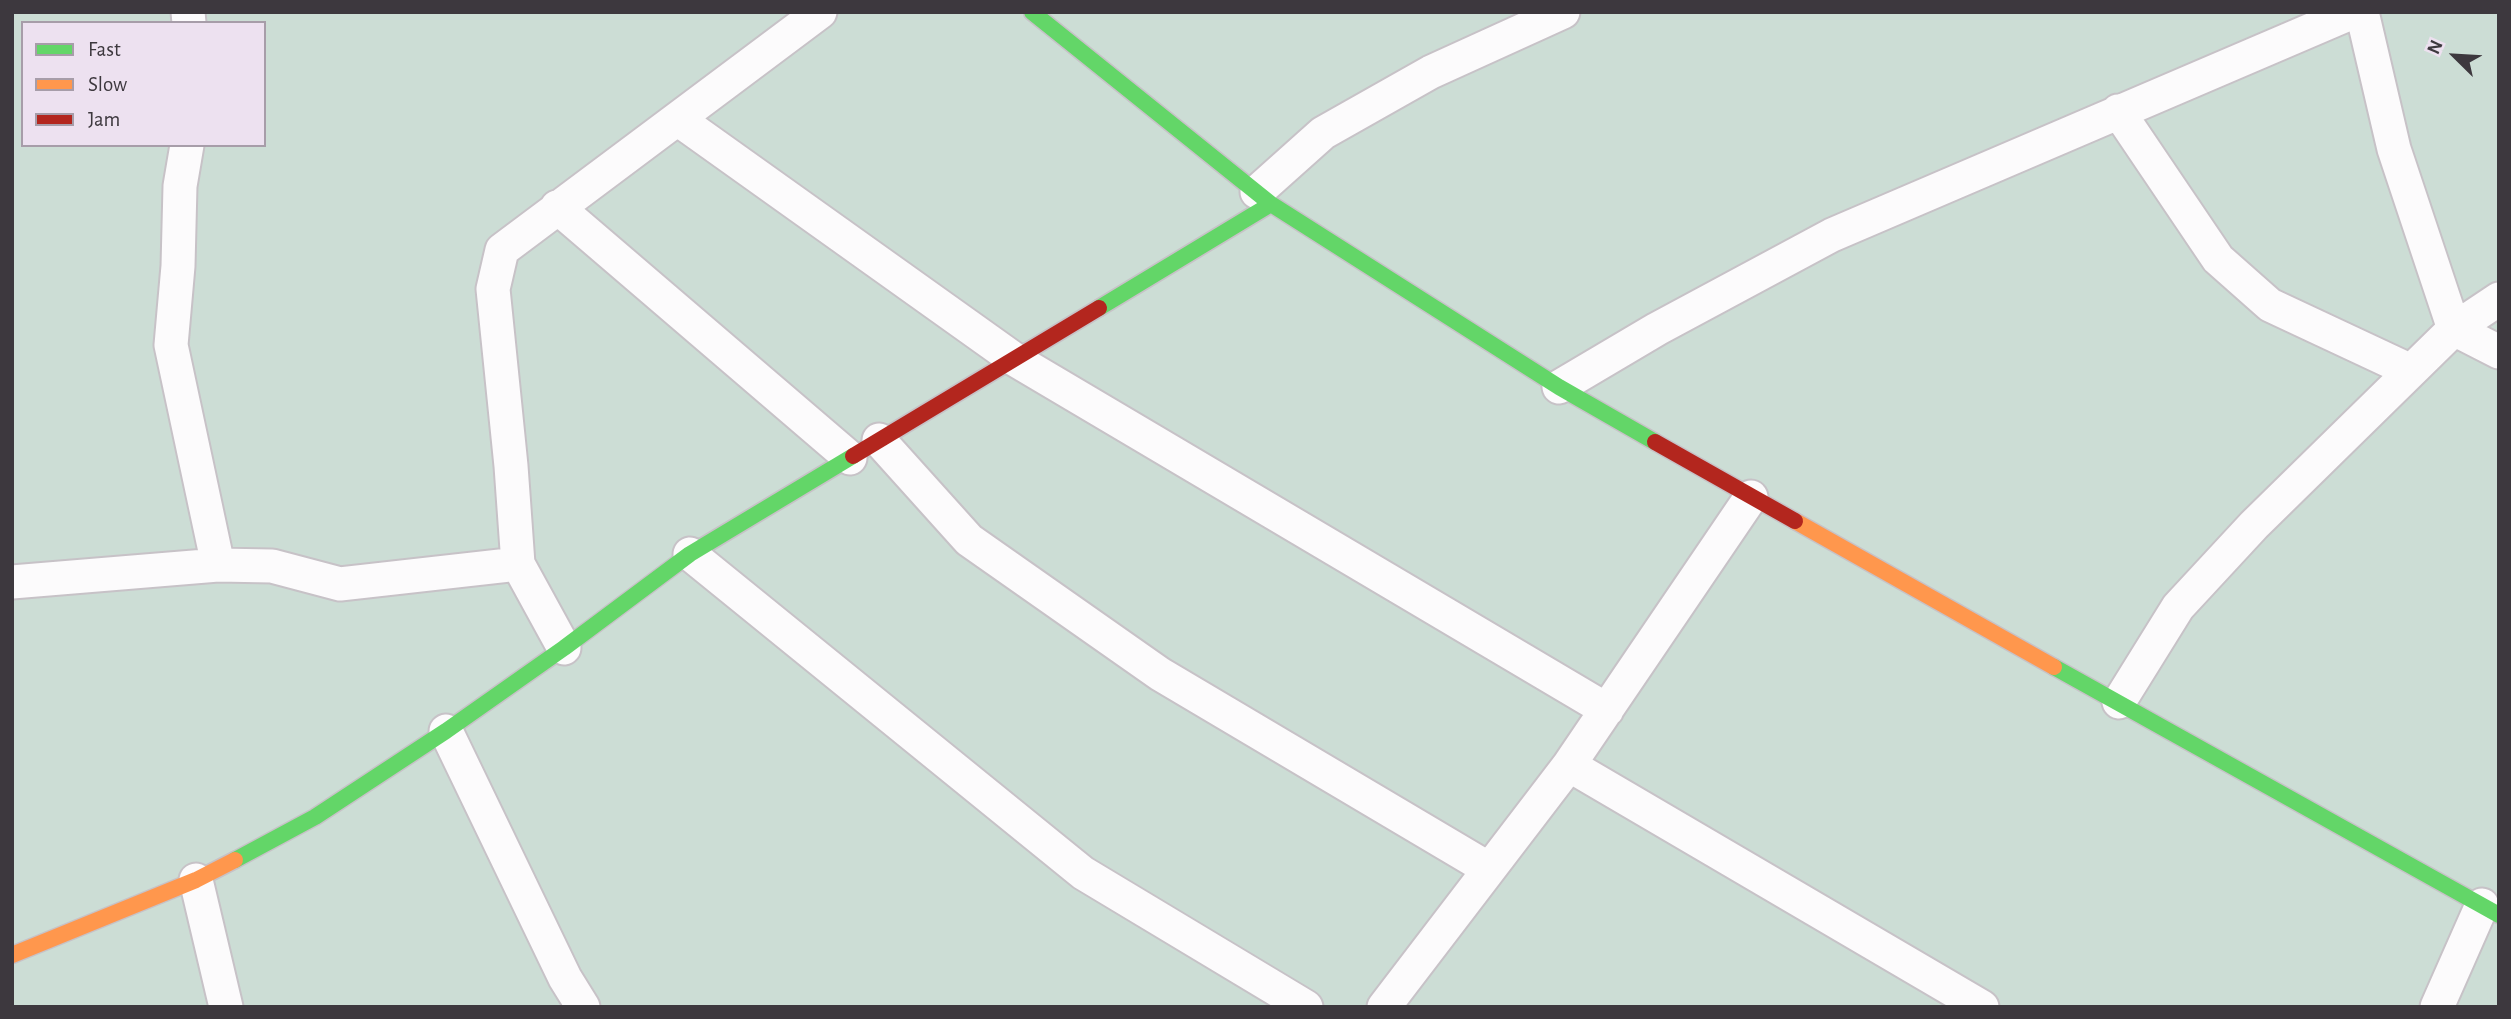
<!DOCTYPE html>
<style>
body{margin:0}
#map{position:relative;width:2511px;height:1019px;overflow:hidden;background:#ebe4ec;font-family:"Alegreya Sans",sans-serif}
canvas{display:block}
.frame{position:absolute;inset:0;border:14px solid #3d383e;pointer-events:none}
.legend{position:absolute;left:21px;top:21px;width:245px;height:126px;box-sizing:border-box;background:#ede1f0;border:2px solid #a79da9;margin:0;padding:9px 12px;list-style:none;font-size:21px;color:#3d383e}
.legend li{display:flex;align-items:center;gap:14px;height:35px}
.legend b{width:35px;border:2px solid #a79da9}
.north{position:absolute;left:2420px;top:21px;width:70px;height:70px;-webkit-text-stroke:5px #ede1f0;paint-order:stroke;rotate:294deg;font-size:19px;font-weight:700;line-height:28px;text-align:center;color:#3d383e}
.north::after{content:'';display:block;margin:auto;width:24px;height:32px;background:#3d383e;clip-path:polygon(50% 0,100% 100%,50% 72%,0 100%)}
</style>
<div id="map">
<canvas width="2511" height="1019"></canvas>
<div class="frame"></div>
<ul class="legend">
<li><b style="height:9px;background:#63d668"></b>Fast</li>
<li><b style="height:9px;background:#ff974d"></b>Slow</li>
<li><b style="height:9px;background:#b3261e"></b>Jam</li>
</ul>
<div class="north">N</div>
</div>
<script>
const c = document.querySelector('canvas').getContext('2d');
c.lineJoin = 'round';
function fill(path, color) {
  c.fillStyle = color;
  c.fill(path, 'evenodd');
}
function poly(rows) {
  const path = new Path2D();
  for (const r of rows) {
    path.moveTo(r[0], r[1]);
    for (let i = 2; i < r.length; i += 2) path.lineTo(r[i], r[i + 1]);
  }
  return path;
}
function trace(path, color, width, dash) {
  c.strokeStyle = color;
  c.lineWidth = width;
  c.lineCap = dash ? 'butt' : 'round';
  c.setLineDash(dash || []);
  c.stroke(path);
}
fill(poly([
 [12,12,2499,12,2499,1007,12,1007],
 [23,23,264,23,264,145,23,145]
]), '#ccddd5');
const street = poly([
 [188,12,189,23],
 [2362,12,2394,149,2454,329,2499,299],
 [2118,111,2218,259,2270,305,2411,371],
 [679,120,1014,359,1607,710],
 [187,145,180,186,178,266,171,345,218,565],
 [1257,192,1323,133,1431,72,1563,12],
 [557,207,850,458],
 [1559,387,1657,329,1832,235,2353,12],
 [879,440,969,540,1160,674,1489,869],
 [690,554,1083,873,1306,1007],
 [12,582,218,565,272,566,340,584,518,564],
 [564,648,518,564,511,466,493,289,502,250,820,12],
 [2119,702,2178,607,2254,525,2454,329,2499,352],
 [446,731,565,978,583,1007],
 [1569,765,1982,1007],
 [196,880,226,1007],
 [1384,1007,1569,765,1751,497],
 [2437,1007,2482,905]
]);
const fast = poly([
 [1032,12,1271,204,1559,387,1655,442],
 [1099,308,1271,204],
 [2054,667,2499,915],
 [235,860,315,817,446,731,564,648,690,554,853,456]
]);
const slow = poly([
 [1795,521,2054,667],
 [12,955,196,880,235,860]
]);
const jam = poly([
 [1655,442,1795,521],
 [853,456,1099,308]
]);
trace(street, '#c7c2c7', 37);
trace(fast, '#c7c2c7', 19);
trace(slow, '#c7c2c7', 19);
trace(jam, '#c7c2c7', 19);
trace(street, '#fcfbfc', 33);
trace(fast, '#63d668', 16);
trace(slow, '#ff974d', 16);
trace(jam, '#b3261e', 16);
</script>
